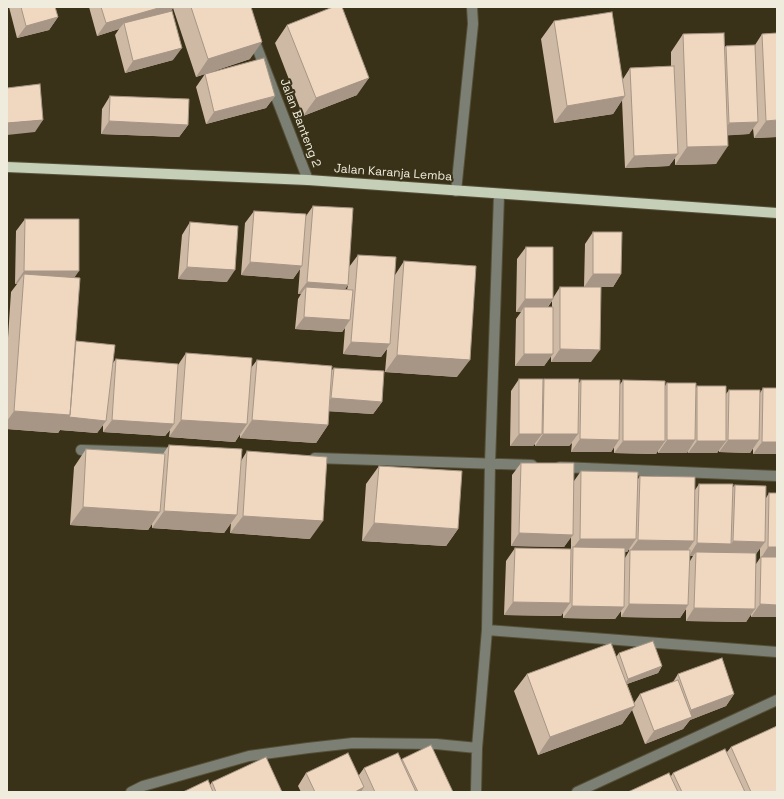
<!DOCTYPE html>
<style>
body{margin:0}
#map{position:relative;width:784px;height:799px;overflow:hidden;background:#393219;font-family:"Space Grotesk",sans-serif}
canvas{display:block}
.frame{position:absolute;inset:0;border:8px solid #f0ecdd;pointer-events:none}
</style>
<div id="map">
<canvas width="784" height="799"></canvas>
<div class="frame"></div>
</div>
<script>
const c = document.querySelector('canvas').getContext('2d');
c.lineJoin = 'round';
function poly(rows) {
  const path = new Path2D();
  for (const r of rows) {
    path.moveTo(r[0], r[1]);
    for (let i = 2; i < r.length; i += 2) path.lineTo(r[i], r[i + 1]);
  }
  return path;
}
function trace(path, color, width, dash) {
  c.strokeStyle = color;
  c.lineWidth = width;
  c.lineCap = dash ? 'butt' : 'round';
  c.setLineDash(dash || []);
  c.stroke(path);
}
function fill(path, color) {
  c.fillStyle = color;
  c.fill(path, 'evenodd');
}
function write(font, color, halo, rows, align = 'center') {
  c.font = font + ' "Space Grotesk",sans-serif';
  c.lineWidth = 4;
  c.setLineDash([]);
  c.textBaseline = 'middle';
  c.strokeStyle = halo;
  c.fillStyle = color;
  for (const [text, x, y, turn = 0] of rows) {
    c.save();
    c.translate(x, y);
    c.rotate((+turn || 0) * Math.PI / 180);
    c.textAlign = isNaN(turn) ? turn : align;
    if (halo) c.strokeText(text, 0, 0);
    c.fillText(text, 0, 0);
    c.restore();
  }
}
const minor = poly([
 [253,37,308,180],
 [456,191,473,24,472,7],
 [81,450,177,453],
 [315,458,532,465],
 [560,467,777,476],
 [487,630,777,652],
 [131,792,143,786,249,756,308,748,353,743,436,744,477,748],
 [476,792,477,748,487,630,490,464,499,195],
 [577,792,777,700]
]);
const major = poly([
 [7,167,308,180,777,213]
]);
trace(minor, '#565038', 12);
trace(major, '#565038', 12);
trace(minor, '#7c8074', 10);
trace(major, '#c5ceb6', 10);
fill(poly([
 [9,7,55,7,58,17,49,30,17,38],
 [89,7,251,7,250,59,196,77,173,8,171,11,173,60,125,73,115,35,119,29,97,36],
 [554,21,623,79,630,68,671,66,671,52,683,34,724,48,726,46,755,45,762,34,777,33,777,137,754,138,753,128,749,134,728,135,716,164,675,165,675,158,669,166,625,168,622,100,613,114,554,123,541,39],
 [287,25,357,95,303,116,275,43],
 [205,74,275,96,266,108,206,124,196,87],
 [110,96,188,125,179,137,101,134,102,109],
 [313,206,349,267,358,255,395,275,404,261,457,377,385,372,387,349,381,357,343,354,345,328,342,332,295,329,298,299,301,294,298,294,300,269,293,279,241,275,245,223,254,211,306,216],
 [348,285,347,290,345,289],
 [25,219,74,278,75,342,76,341,112,364,116,359,178,365,186,353,251,368,257,360,332,370,334,368,382,402,373,414,329,411,328,425,316,443,240,438,240,434,235,442,169,437,170,430,165,436,103,432,103,425,97,433,60,430,58,433,7,429,7,353,11,292,17,284,15,284,16,231],
 [190,222,227,282,178,279,182,235],
 [593,232,621,274,613,287,584,287,585,244],
 [526,247,553,298,560,287,591,362,551,362,551,356,544,366,515,366,516,319,521,312,516,312,517,259],
 [552,301,552,307,548,307],
 [519,379,543,380,544,379,579,383,581,380,619,386,623,380,665,386,667,383,696,388,697,386,726,394,729,390,760,393,763,388,777,454,753,454,753,448,750,453,719,452,719,450,717,453,688,453,688,451,687,453,658,453,658,450,656,454,614,453,614,447,611,452,571,452,572,443,569,446,535,446,535,444,533,446,510,446,511,391],
 [169,445,241,461,247,451,310,539,230,533,231,523,224,533,152,528,152,524,148,530,70,525,74,467,86,449,163,454],
 [521,463,574,481,581,471,638,479,640,476,695,490,699,484,733,487,735,485,766,498,769,493,777,493,777,617,751,617,751,614,746,622,686,621,686,609,680,618,621,617,621,611,615,619,563,618,563,612,561,616,504,615,506,561,515,548,571,551,571,536,564,547,511,546,512,475],
 [760,548,760,558,756,564,756,554],
 [629,549,629,551,625,558,625,552,627,552],
 [690,556,693,556,690,561],
 [379,466,458,529,446,546,362,541,366,484],
 [619,653,662,666,658,673,627,684,634,703,640,694,673,682,678,674,734,694,726,706,690,720,683,729,645,744,632,710,622,724,538,755,514,691,527,674,616,657],
 [731,747,777,792,628,792,671,776,673,773,727,752],
 [402,759,453,792,301,792,298,786,306,773,359,775,364,768,401,760],
 [212,782,282,792,183,792,210,785]
]), '#ceb9a5');
fill(poly([
 [162,7,174,7,168,15,124,23,119,29,97,36,106,23],
 [58,17,49,30,17,38,26,26],
 [262,42,250,59,196,77,208,59],
 [182,48,173,60,125,73,133,61],
 [369,78,357,95,303,116,316,98],
 [275,96,266,108,206,124,214,112],
 [625,96,613,114,554,123,567,106],
 [43,120,35,132,7,135,7,123],
 [777,120,777,137,754,138,766,121],
 [109,121,188,125,179,137,101,134],
 [758,122,749,134,720,136,729,123],
 [728,146,716,164,675,165,687,147],
 [678,154,669,166,625,168,634,156],
 [250,262,302,266,293,279,241,275],
 [187,267,235,270,227,282,178,279],
 [24,271,79,271,70,284,24,274,17,284,15,284],
 [593,274,621,274,613,287,584,287],
 [307,282,348,285,340,297,306,287,301,294,298,294],
 [525,299,553,299,544,312,524,307,521,312,516,312],
 [304,317,350,320,342,332,295,329],
 [351,342,390,344,381,357,343,354],
 [560,349,600,350,591,362,551,362],
 [524,354,553,354,544,366,515,366],
 [397,355,470,360,457,377,385,372],
 [331,398,382,402,373,414,323,411],
 [14,411,70,415,106,421,97,433,60,430,58,433,7,429,7,421],
 [112,420,174,424,165,436,103,432],
 [181,420,247,424,235,442,169,437],
 [252,420,328,425,316,443,240,438],
 [519,434,542,434,533,446,510,446],
 [543,434,578,434,569,446,535,446],
 [580,439,619,440,611,452,571,452],
 [667,440,695,440,687,453,658,453],
 [728,440,759,440,750,453,719,452],
 [623,441,665,441,656,454,614,453],
 [697,441,726,441,717,453,688,453],
 [762,442,777,442,777,454,753,454],
 [83,507,160,512,148,530,70,525],
 [164,511,237,515,224,533,152,528],
 [243,516,323,521,310,539,230,533],
 [374,523,458,529,446,546,362,541],
 [519,533,573,535,564,547,511,546],
 [580,539,636,539,627,552,573,551,573,548],
 [638,540,694,541,685,554,630,551],
 [733,541,765,542,756,554,696,552,693,556,689,556,697,543,731,544],
 [768,547,777,547,777,560,761,558],
 [513,602,570,603,561,616,504,615],
 [629,604,688,605,680,618,621,617],
 [760,604,777,605,777,617,751,617],
 [572,606,624,607,615,619,563,618],
 [694,608,755,609,746,622,686,621],
 [662,666,658,673,624,685,628,679],
 [734,694,726,706,690,720,683,729,645,744,654,731,684,720,691,710],
 [635,706,622,724,538,755,550,737],
 [364,787,361,792,355,792]
]), '#a79686');
const building = poly([
 [21,7,55,7,58,17,26,26,21,7],
 [101,7,162,7,106,23,101,7],
 [191,7,251,7,262,42,208,59,191,7],
 [333,7,342,7,369,78,316,98,287,25,333,7],
 [172,11,182,48,133,61,124,23,172,11],
 [612,12,625,96,567,106,554,21,612,12],
 [724,33,728,146,687,147,683,34,724,33],
 [777,33,777,120,766,121,762,34,777,33],
 [755,45,758,122,729,123,726,46,755,45],
 [264,58,275,96,214,112,205,74,264,58],
 [674,66,678,154,634,156,630,68,674,66],
 [40,84,43,120,7,123,7,88,40,84],
 [110,96,189,99,188,125,109,121,110,96],
 [313,206,353,208,348,285,307,282,313,206],
 [254,211,306,214,302,266,250,262,254,211],
 [25,219,79,219,79,271,24,271,25,219],
 [190,222,238,226,235,270,187,267,190,222],
 [593,232,622,232,621,274,593,274,593,232],
 [526,247,553,247,553,299,525,299,526,247],
 [358,255,396,257,390,344,351,342,358,255],
 [404,261,476,266,470,360,397,355,404,261],
 [24,274,80,278,70,415,14,411,24,274],
 [306,287,353,290,350,320,304,317,306,287],
 [560,287,601,287,600,350,560,349,560,287],
 [524,307,553,307,553,354,524,354,524,307],
 [76,341,115,345,106,421,69,417,70,415,76,341],
 [186,353,252,358,247,424,181,420,186,353],
 [116,359,178,364,174,424,112,420,116,359],
 [257,360,332,366,328,425,252,420,257,360],
 [334,368,384,371,382,402,331,398,334,368],
 [519,379,543,379,542,434,519,434,519,379],
 [544,379,579,379,578,434,543,434,544,379],
 [581,380,620,380,619,440,580,439,581,380],
 [623,380,665,381,665,441,623,441,623,380],
 [667,383,696,383,695,440,667,440,667,383],
 [697,386,726,386,726,441,697,441,697,386],
 [763,388,777,388,777,442,762,442,763,388],
 [729,390,760,390,759,440,728,440,729,390],
 [169,445,242,449,237,515,164,511,169,445],
 [86,449,165,454,160,512,83,507,86,449],
 [247,451,327,457,323,521,243,516,247,451],
 [521,463,574,463,573,535,519,533,521,463],
 [379,466,462,471,458,529,374,523,379,466],
 [581,471,638,472,636,539,580,539,581,471],
 [640,476,695,477,694,541,638,540,640,476],
 [699,484,733,484,731,544,697,543,699,484],
 [735,485,766,486,765,542,733,541,735,485],
 [769,493,777,493,777,547,768,547,769,493],
 [573,547,625,548,624,607,572,606,573,547],
 [515,548,571,549,570,603,513,602,515,548],
 [630,550,690,550,688,605,629,604,630,550],
 [696,552,756,553,755,609,694,608,696,552],
 [761,557,777,557,777,605,760,604,761,557],
 [653,641,662,666,628,679,619,653,653,641],
 [611,643,635,706,550,737,527,674,611,643],
 [722,658,734,694,691,710,678,674,722,658],
 [678,680,692,717,654,731,640,694,678,680],
 [777,726,777,792,751,792,731,747,777,726],
 [431,745,453,792,418,792,402,759,431,745],
 [725,749,745,792,682,792,673,773,725,749],
 [348,753,364,787,355,792,315,792,306,773,348,753],
 [398,753,416,792,375,792,364,768,398,753],
 [266,757,282,792,216,792,212,782,266,757],
 [669,773,678,792,628,792,669,773],
 [208,780,213,792,183,792,208,780]
]);
fill(building, '#efd7c0');
trace(building, '#a79686', 1);
write('12px', '#f0ecdd', '#393219', [
 ["Jalan Banteng 2",300,123,69],
 ["Jalan Karanja Lemba",393,173,4]
]);
</script>
